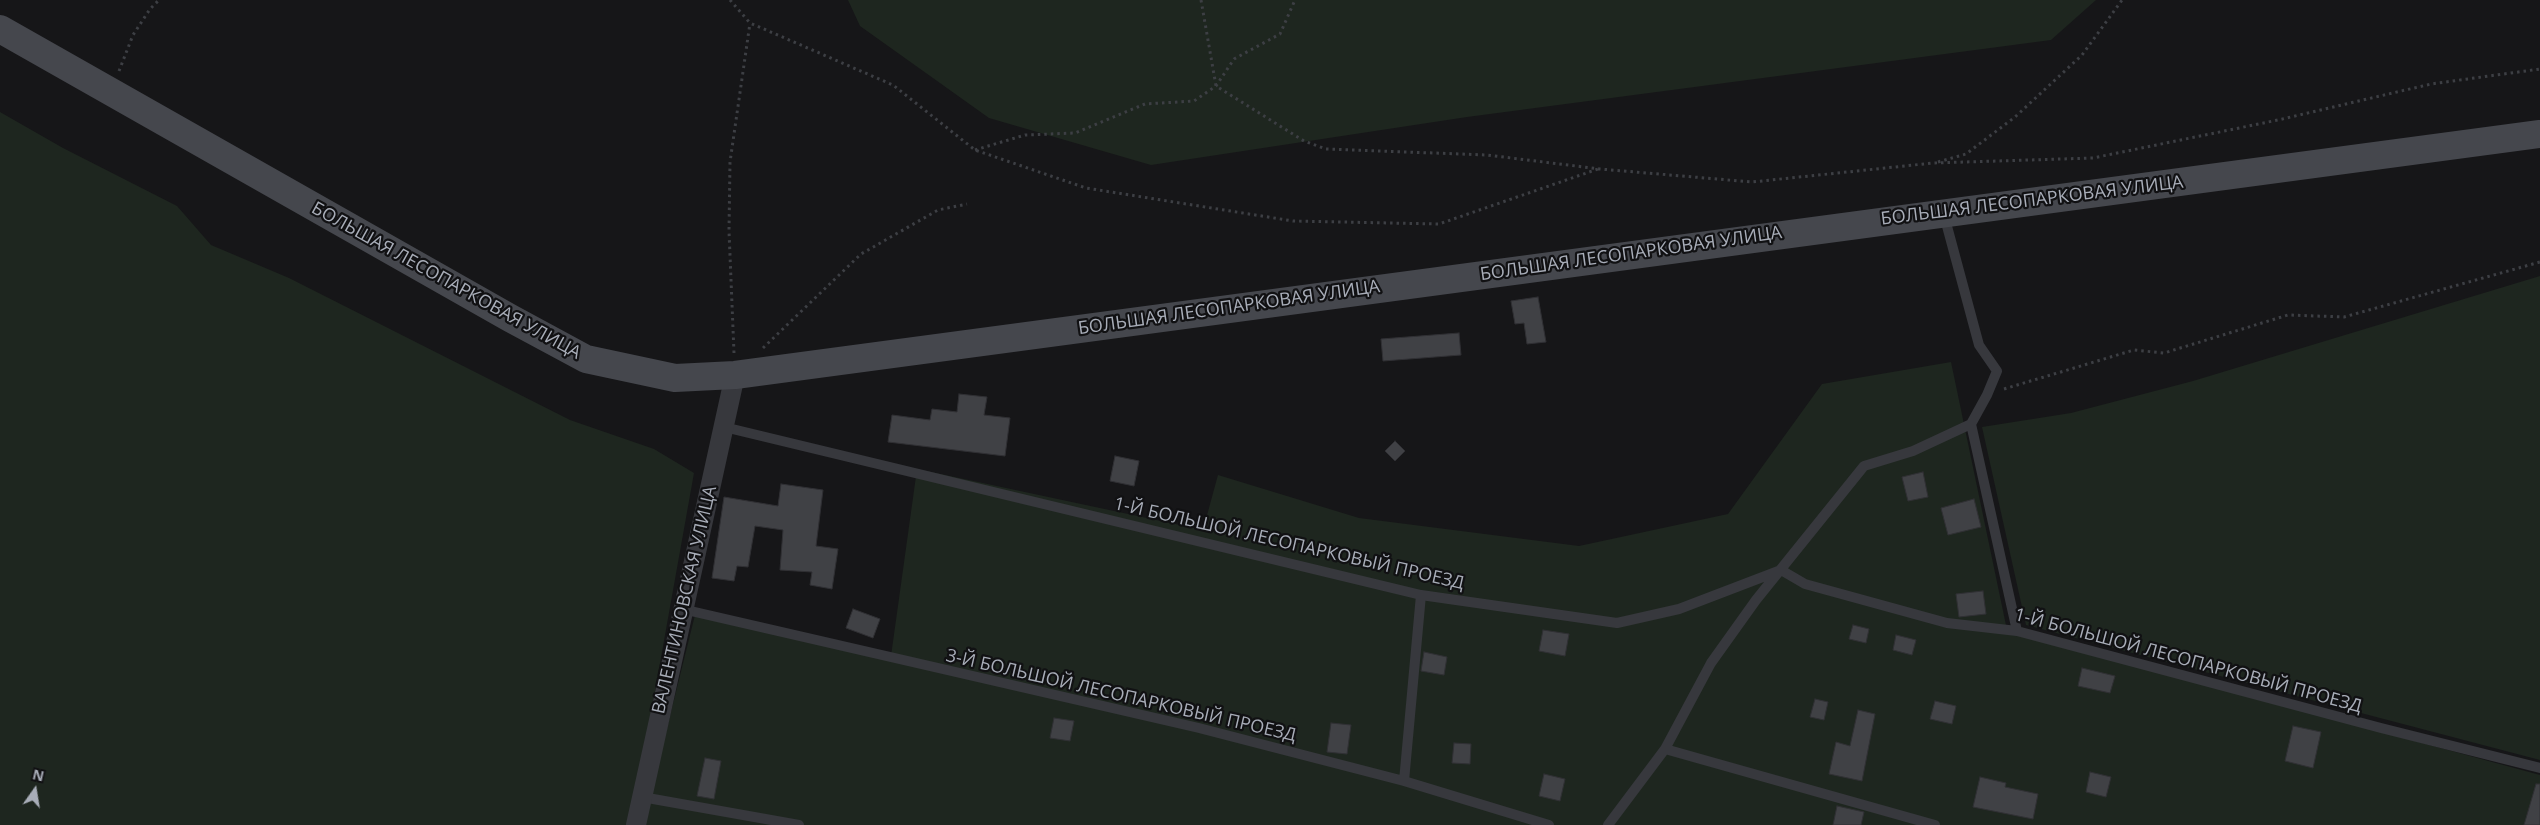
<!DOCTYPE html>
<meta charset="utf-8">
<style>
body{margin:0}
#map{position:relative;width:2540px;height:825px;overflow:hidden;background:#161618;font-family:"Open Sans",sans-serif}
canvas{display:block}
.north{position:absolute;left:10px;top:765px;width:50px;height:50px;-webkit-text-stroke:4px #111113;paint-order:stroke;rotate:13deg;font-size:14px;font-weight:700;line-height:20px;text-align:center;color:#a8adb8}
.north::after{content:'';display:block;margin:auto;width:18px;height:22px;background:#a8adb8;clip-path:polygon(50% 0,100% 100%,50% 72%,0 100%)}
</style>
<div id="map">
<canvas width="2540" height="825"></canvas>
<div class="north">N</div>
</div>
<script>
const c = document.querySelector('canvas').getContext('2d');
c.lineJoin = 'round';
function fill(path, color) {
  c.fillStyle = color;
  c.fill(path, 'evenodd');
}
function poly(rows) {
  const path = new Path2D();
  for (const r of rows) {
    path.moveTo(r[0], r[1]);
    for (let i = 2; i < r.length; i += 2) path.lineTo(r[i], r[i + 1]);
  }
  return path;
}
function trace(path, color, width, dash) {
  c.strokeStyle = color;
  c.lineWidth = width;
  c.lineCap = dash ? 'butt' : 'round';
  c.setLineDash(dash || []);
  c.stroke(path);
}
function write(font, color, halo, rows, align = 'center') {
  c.font = font + ' "Open Sans",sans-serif';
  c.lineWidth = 4.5;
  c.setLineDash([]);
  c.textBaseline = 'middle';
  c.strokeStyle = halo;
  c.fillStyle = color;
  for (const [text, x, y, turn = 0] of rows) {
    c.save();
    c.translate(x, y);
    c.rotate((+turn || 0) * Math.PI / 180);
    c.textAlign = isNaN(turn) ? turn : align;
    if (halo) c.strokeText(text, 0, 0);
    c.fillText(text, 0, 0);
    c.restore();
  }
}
fill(poly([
 [848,0,2096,0,2051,40,1467,117,1151,165,989,118,860,26],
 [0,112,63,148,177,206,211,245,289,278,570,420,654,449,694,473,631,825,0,825],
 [2540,276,2540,760,2026,625,1982,427,2071,413,2193,381],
 [1951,362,2007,630,2540,775,2540,825,643,825,696,611,891,656,917,469,1203,530,1218,475,1359,518,1579,546,1728,514,1822,384]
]), '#1e261f');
const building = poly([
 [1538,297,1546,342,1527,344,1524,323,1515,324,1511,301,1538,297],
 [1459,333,1461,355,1383,361,1381,339,1459,333],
 [959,394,987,397,984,415,1010,418,1005,456,888,442,892,415,930,420,932,409,957,412,959,394],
 [1395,441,1405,451,1395,461,1385,451,1395,441],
 [1115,456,1139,461,1134,486,1110,481,1115,456],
 [1923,472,1928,497,1908,501,1902,477,1923,472],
 [781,484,823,490,816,546,838,549,832,589,810,585,812,572,780,570,783,530,755,526,748,567,737,566,734,581,712,578,724,497,778,506,781,484],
 [1974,499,1981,527,1948,535,1941,508,1974,499],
 [1983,591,1986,614,1959,617,1956,594,1983,591],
 [853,609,880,619,873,638,846,628,853,609],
 [1853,625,1869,629,1866,643,1849,639,1853,625],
 [1543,630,1569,634,1565,656,1539,651,1543,630],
 [1896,635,1916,640,1912,655,1893,650,1896,635],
 [1424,652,1447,657,1444,675,1421,671,1424,652],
 [2082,668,2115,676,2110,693,2078,686,2082,668],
 [1815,699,1828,702,1824,720,1810,717,1815,699],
 [1935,701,1956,706,1952,724,1930,719,1935,701],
 [1858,710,1875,714,1862,781,1829,774,1836,742,1850,746,1858,710],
 [1054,718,1074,721,1070,741,1050,738,1054,718],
 [1331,723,1351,725,1347,754,1327,752,1331,723],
 [2293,726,2321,732,2313,768,2285,761,2293,726],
 [1454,743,1471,744,1470,764,1452,763,1454,743],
 [705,758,721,761,714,799,697,796,705,758],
 [2090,772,2111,777,2106,797,2086,792,2090,772],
 [1544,774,1565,779,1560,801,1539,796,1544,774],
 [1980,777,2006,783,2005,787,2038,794,2033,819,1973,807,1980,777],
 [2536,784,2540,784,2540,825,2524,825,2536,784],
 [1837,806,1864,812,1861,825,1833,825,1837,806]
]);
fill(building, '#404145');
trace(building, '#303034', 1);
trace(poly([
 [730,0,750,23,893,85,975,150,1086,188,1293,221,1439,224,1598,169],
 [1201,0,1216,86,1304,141,1326,149,1487,155,1600,169,1752,182,1933,163,2093,158,2278,120,2431,84,2540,69],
 [119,71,133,35,150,9,159,0],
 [975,150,1025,135,1075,133,1145,104,1194,101,1216,86,1234,59,1280,34,1295,0],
 [1938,162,1966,154,2015,117,2082,55,2122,0],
 [763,348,861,254,938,210,967,204],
 [734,353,729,231,730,162,750,23],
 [2004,389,2134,350,2164,353,2288,315,2344,317,2540,262]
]), '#3d3f44', 3, [2.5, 4]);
trace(poly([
 [1971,424,2017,631],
 [724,427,1421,595,1617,623,1679,609,1781,570,1805,584,1947,623,2017,631,2381,728,2540,768],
 [682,609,1199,728,1404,781,1549,825],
 [1665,749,1935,825],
 [1404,781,1421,595],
 [642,797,799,825],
 [1608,825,1665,749,1711,663,1756,600,1864,466,1913,451,1971,424,1987,395,1997,371,1979,345,1944,215]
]), '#37383d', 10);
trace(poly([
 [636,825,735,375]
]), '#37383d', 20);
trace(poly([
 [0,29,510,318,586,359,675,378,735,375,2540,134]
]), '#45474d', 28);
write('18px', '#a8adb8', '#111113', [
 ["БОЛЬШАЯ ЛЕСОПАРКОВАЯ УЛИЦА",2032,201,-7],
 ["БОЛЬШАЯ ЛЕСОПАРКОВАЯ УЛИЦА",1631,254,-8],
 ["БОЛЬШАЯ ЛЕСОПАРКОВАЯ УЛИЦА",446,281,29],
 ["БОЛЬШАЯ ЛЕСОПАРКОВАЯ УЛИЦА",1229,308,-8],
 ["1-Й БОЛЬШОЙ ЛЕСОПАРКОВЫЙ ПРОЕЗД",1289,544,13],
 ["ВАЛЕНТИНОВСКАЯ УЛИЦА",685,600,-77],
 ["1-Й БОЛЬШОЙ ЛЕСОПАРКОВЫЙ ПРОЕЗД",2188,661,15],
 ["3-Й БОЛЬШОЙ ЛЕСОПАРКОВЫЙ ПРОЕЗД",1121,696,13]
]);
</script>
